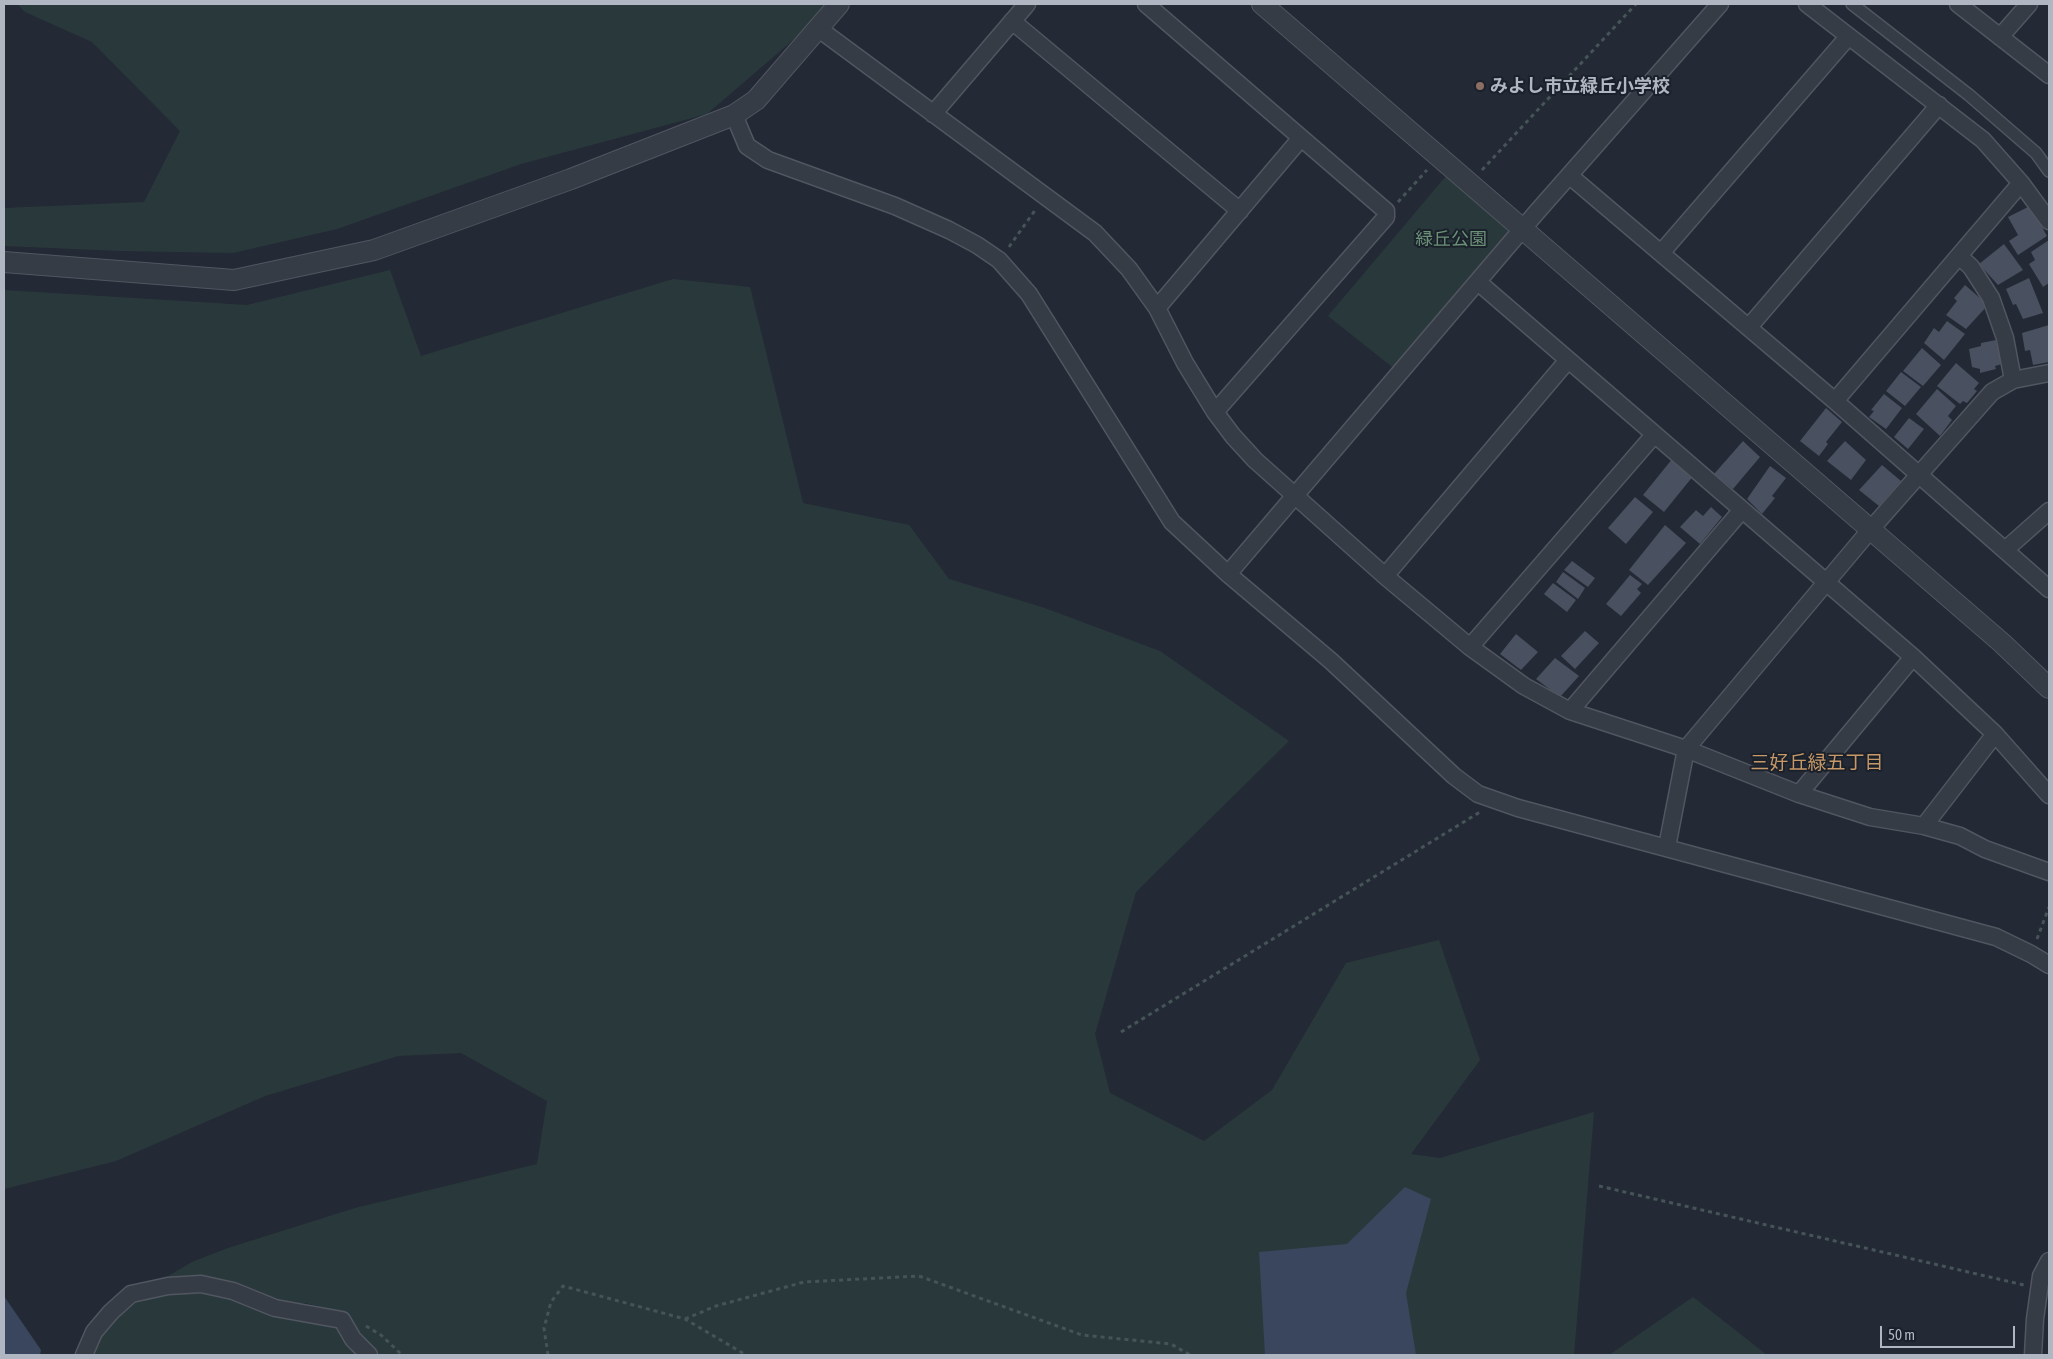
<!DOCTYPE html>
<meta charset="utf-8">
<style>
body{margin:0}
#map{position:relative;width:2053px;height:1359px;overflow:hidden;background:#232935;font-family:"Asap Condensed",sans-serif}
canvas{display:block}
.frame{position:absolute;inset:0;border:5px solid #b1b6c3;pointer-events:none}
.scale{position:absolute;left:1880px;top:1326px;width:135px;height:22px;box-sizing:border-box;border:2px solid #b1b6c3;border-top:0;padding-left:6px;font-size:15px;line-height:18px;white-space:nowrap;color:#b1b6c3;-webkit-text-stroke:4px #1b212b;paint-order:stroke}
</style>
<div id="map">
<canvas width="2053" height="1359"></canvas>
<div class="frame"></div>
<div class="scale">50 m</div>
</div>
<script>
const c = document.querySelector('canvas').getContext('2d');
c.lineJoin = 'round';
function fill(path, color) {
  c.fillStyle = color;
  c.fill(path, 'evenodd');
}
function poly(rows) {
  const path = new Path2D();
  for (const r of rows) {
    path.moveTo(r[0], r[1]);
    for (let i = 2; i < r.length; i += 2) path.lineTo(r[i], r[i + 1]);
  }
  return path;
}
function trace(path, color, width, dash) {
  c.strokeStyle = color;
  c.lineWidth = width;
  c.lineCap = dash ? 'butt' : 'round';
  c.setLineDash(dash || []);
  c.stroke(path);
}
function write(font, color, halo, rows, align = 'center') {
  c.font = font + ' "Asap Condensed","Noto Sans JP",sans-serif';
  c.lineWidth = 4;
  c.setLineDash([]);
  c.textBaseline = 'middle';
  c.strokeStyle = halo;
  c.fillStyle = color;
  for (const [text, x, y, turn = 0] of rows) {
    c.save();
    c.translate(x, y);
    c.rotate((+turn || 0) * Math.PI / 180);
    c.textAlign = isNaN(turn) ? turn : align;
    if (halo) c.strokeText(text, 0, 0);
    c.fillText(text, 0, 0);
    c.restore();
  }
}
fill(poly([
 [17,4,825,4,800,34,707,114,521,164,337,229,233,253,121,251,4,246,4,208,144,202,180,131,92,42,25,12],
 [1446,176,1515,234,1396,370,1328,316],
 [390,270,421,356,673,279,750,287,803,503,909,525,949,579,1042,607,1160,651,1289,741,1136,892,1095,1034,1110,1093,1204,1141,1272,1090,1346,963,1439,940,1480,1060,1411,1154,1440,1158,1594,1112,1574,1355,378,1355,354,1329,342,1312,305,1303,284,1305,193,1279,165,1278,192,1262,228,1248,355,1208,537,1164,547,1101,461,1053,398,1056,265,1096,116,1161,4,1189,4,290,247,305],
 [199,1290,332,1324,362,1355,91,1355,100,1336,116,1316,133,1301,170,1291],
 [1693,1297,1767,1355,1609,1355]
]), '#29393b');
fill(poly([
 [1405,1187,1431,1199,1406,1293,1416,1355,1265,1355,1259,1252,1347,1244],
 [4,1296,41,1350,40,1355,4,1355]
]), '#3a465d');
fill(poly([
 [2030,206,2047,236,2018,255,2009,241,2018,235,2008,217],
 [2049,240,2049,283,2043,287,2029,264,2035,260,2031,252],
 [2004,244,2023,270,1998,285,1979,264],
 [2029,278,2043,313,2023,319,2016,304,2013,305,2006,289],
 [1965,285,1988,305,1966,329,1946,315,1957,301,1954,298],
 [1947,321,1965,334,1944,360,1924,343,1934,328,1939,332],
 [2049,325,2049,362,2033,365,2030,350,2025,351,2022,333],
 [1996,340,2002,364,1995,366,1996,369,1980,373,1980,369,1972,367,1969,349,1981,346,1981,343],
 [1922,348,1941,365,1923,386,1903,371],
 [1956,363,1979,383,1974,389,1977,391,1967,403,1963,401,1960,404,1937,386],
 [1901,372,1921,387,1905,406,1886,391],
 [1937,389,1956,406,1948,416,1952,420,1940,436,1916,414],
 [1884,394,1902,408,1886,429,1869,417,1874,411,1871,410],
 [1826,408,1842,422,1826,442,1828,444,1819,456,1800,441],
 [1909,418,1924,429,1908,449,1894,437],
 [1743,441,1760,457,1733,489,1714,474],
 [1845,441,1866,460,1851,480,1827,461],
 [1673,458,1694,475,1664,512,1643,495],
 [1882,465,1901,481,1879,506,1859,490],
 [1770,466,1786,478,1772,496,1775,498,1762,514,1747,499],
 [1635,497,1653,512,1626,544,1608,528],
 [1711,507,1722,517,1700,544,1680,527,1696,510,1703,516],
 [1665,525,1686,543,1648,585,1629,570],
 [1572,561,1595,578,1588,587,1564,570],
 [1563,572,1585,588,1578,599,1556,582],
 [1630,575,1642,584,1637,589,1641,593,1621,616,1606,604],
 [1553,583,1576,600,1567,612,1544,594],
 [1585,631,1599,643,1575,669,1561,656],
 [1516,634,1538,652,1521,670,1500,654],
 [1555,658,1579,676,1560,697,1536,679]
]), '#49505f');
const pedestrian = poly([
 [1852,4,1969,95,2036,153,2049,171]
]);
const minor = poly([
 [1146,4,1386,211,1386,217,1215,412],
 [1807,4,1983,140,2021,183,2049,221],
 [1958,4,2049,75],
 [1012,21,1240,211],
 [819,29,1095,233,1129,269,1157,308,1185,363,1215,412,1233,436,1255,460,1385,576,1470,647,1524,686,1570,711,1686,749,1799,794,1870,817,1924,826,1960,836,1985,849,2049,872],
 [2000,37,2029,4],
 [933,114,1027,4],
 [734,115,747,146,768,160,895,206,949,230,977,245,999,260,1029,294,1172,522,1228,574,1331,661,1454,776,1478,794,1518,808,1996,937,2031,954,2049,965],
 [1570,176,1835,401,2049,589],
 [1661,253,1848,37],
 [1959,256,1971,267,1991,298,2005,338,2013,380],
 [1478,282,1913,657,1995,734,2049,795],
 [1157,308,1301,138],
 [1749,327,1939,105],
 [1835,401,2021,183],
 [2005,550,2049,511],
 [1228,574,1536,213,1720,4],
 [1385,576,1568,360],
 [1470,647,1654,435],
 [1570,711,1741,511],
 [1799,794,1913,657],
 [1924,826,1995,734],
 [1667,847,1686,749,1871,529,1992,392,2013,380,2049,373],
 [84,1355,94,1332,111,1312,131,1294,168,1286,201,1284,233,1291,275,1308,342,1320,353,1339,369,1355],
 [2033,1355,2035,1319,2041,1276,2049,1261]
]);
const tertiary = poly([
 [1262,4,2002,643,2049,688],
 [4,262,234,280,374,250,571,179,734,115,756,100,839,4]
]);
trace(pedestrian, '#515661', 14);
trace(minor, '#515661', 19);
trace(tertiary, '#515661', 22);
trace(poly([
 [1482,170,1636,4],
 [1398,202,1427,170],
 [1009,247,1036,209],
 [2037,939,2049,907],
 [1121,1032,1480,812],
 [1599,1186,2024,1285],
 [685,1319,716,1306,804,1282,919,1276,1082,1335,1171,1344,1190,1355],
 [366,1326,381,1335,402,1355],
 [548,1355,544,1328,551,1302,563,1286,685,1319,746,1355]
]), '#465458', 3, [4, 4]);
trace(pedestrian, '#363c46', 11);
trace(minor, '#363c46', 16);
trace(tertiary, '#363c46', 20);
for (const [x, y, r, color] of [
 [1480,86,5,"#8d6e63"]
]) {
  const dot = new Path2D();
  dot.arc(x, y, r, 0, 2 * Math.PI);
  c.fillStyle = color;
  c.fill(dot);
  trace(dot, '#1b212b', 2);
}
write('bold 18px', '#b1b6c3', '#1b212b', [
 ["みよし市立緑丘小学校",1490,86]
], 'left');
write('18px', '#6b9176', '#1b212b', [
 ["緑丘公園",1451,239]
]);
write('19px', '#c79868', '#1b212b', [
 ["三好丘緑五丁目",1817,763]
]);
</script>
